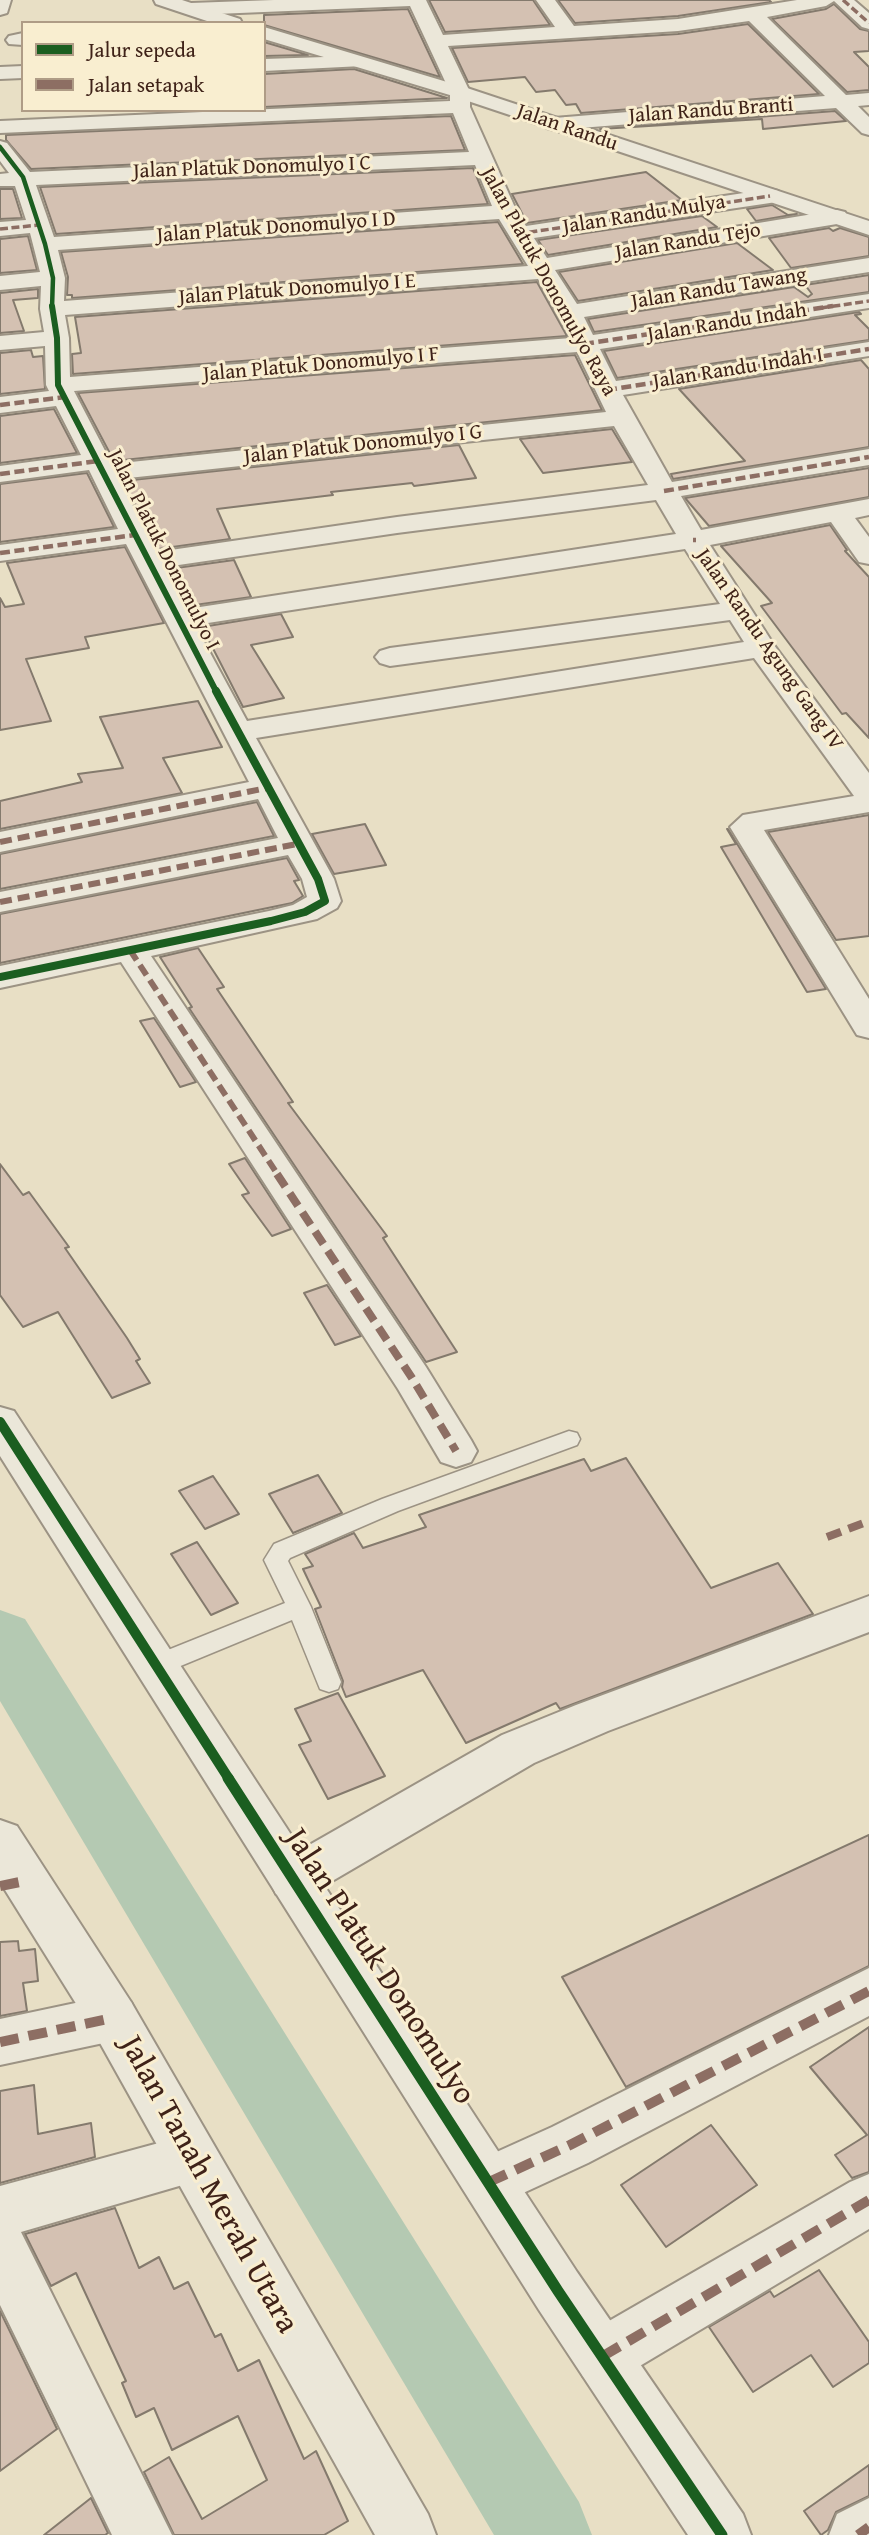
<!DOCTYPE html>
<style>
body{margin:0}
#map{position:relative;width:869px;height:2535px;overflow:hidden;background:#e8dfc5;font-family:"Gentium Book Plus",serif}
canvas{display:block}
.legend{position:absolute;left:21px;top:21px;width:245px;height:91px;box-sizing:border-box;background:#f9eed0;border:2px solid #af9c86;margin:0;padding:9px 12px;list-style:none;font-size:21px;color:#3f2218}
.legend li{display:flex;align-items:center;gap:14px;height:35px}
.legend b{width:35px;border:2px solid #af9c86}
</style>
<div id="map">
<canvas width="869" height="2535"></canvas>
<ul class="legend">
<li><b style="height:9px;background:#1b5e20"></b>Jalur sepeda</li>
<li><b style="height:9px;background:#8d6e63"></b>Jalan setapak</li>
</ul>
</div>
<script>
const c = document.querySelector('canvas').getContext('2d');
c.lineJoin = 'round';
function poly(rows) {
  const path = new Path2D();
  for (const r of rows) {
    path.moveTo(r[0], r[1]);
    for (let i = 2; i < r.length; i += 2) path.lineTo(r[i], r[i + 1]);
  }
  return path;
}
function fill(path, color) {
  c.fillStyle = color;
  c.fill(path, 'evenodd');
}
function trace(path, color, width, dash) {
  c.strokeStyle = color;
  c.lineWidth = width;
  c.lineCap = dash ? 'butt' : 'round';
  c.setLineDash(dash || []);
  c.stroke(path);
}
function write(font, color, halo, rows, align = 'center') {
  c.font = font + ' "Gentium Book Plus",serif';
  c.lineWidth = 6;
  c.setLineDash([]);
  c.textBaseline = 'middle';
  c.strokeStyle = halo;
  c.fillStyle = color;
  for (const [text, x, y, turn = 0] of rows) {
    c.save();
    c.translate(x, y);
    c.rotate((+turn || 0) * Math.PI / 180);
    c.textAlign = isNaN(turn) ? turn : align;
    if (halo) c.strokeText(text, 0, 0);
    c.fillText(text, 0, 0);
    c.restore();
  }
}
fill(poly([
 [0,1610,25,1619,579,2502,592,2535,494,2535,0,1701,0,1610]
]), '#b4c9b2');
const building = poly([
 [429,0,533,0,550,25,445,32,429,0],
 [558,0,769,0,771,2,678,16,575,23,558,0],
 [834,4,860,29,869,31,869,51,854,52,869,67,869,90,847,92,772,19,826,9,834,4],
 [408,9,440,77,264,25,264,15,408,9],
 [748,24,819,94,581,113,576,104,566,105,555,90,536,92,525,77,468,82,452,48,678,34,748,24],
 [264,42,308,55,264,56,264,42],
 [354,69,447,98,264,107,264,74,354,69],
 [835,111,846,121,763,129,762,119,600,129,835,111],
 [451,116,465,150,31,169,6,140,6,135,451,116],
 [473,168,488,204,56,234,40,187,473,168],
 [646,172,682,200,527,223,512,194,646,172],
 [0,189,13,189,22,218,0,219,0,189],
 [772,205,788,215,797,214,756,221,747,209,772,205],
 [702,216,717,227,548,255,538,240,702,216],
 [498,222,523,264,72,298,72,295,67,295,68,277,61,252,498,222],
 [829,228,833,231,840,228,869,237,869,256,791,268,769,238,829,228],
 [28,236,37,270,0,273,0,239,28,236],
 [737,243,773,270,578,301,559,272,737,243],
 [869,275,869,292,594,332,588,319,794,287,808,297,812,294,805,285,869,275],
 [537,282,567,336,73,374,72,354,81,353,75,317,537,282],
 [38,289,38,298,13,300,24,331,0,333,0,293,38,289],
 [859,312,861,314,855,315,869,329,869,340,617,378,604,351,859,312],
 [31,350,33,357,43,356,45,389,0,394,0,353,31,350],
 [575,355,602,410,114,461,78,393,575,355],
 [861,360,869,369,869,447,673,479,671,474,745,461,679,389,861,360],
 [54,409,77,453,0,463,0,416,54,409],
 [612,429,632,462,543,473,520,439,612,429],
 [459,445,476,478,414,486,412,483,331,492,333,495,217,509,230,539,158,549,123,481,459,445],
 [869,468,869,497,709,526,685,498,869,468],
 [87,473,114,527,0,542,0,484,87,473],
 [830,525,847,550,845,551,869,577,869,738,846,713,842,714,761,606,772,603,721,546,830,525],
 [125,547,164,623,85,637,89,648,26,659,51,721,0,730,0,598,5,607,24,604,7,563,125,547],
 [234,560,251,597,188,606,169,569,234,560],
 [281,614,293,637,251,645,284,698,243,707,202,627,281,614],
 [198,701,222,747,163,758,182,793,0,829,0,801,82,782,78,774,123,768,100,717,198,701],
 [257,802,274,836,0,889,0,854,257,802],
 [869,815,869,936,836,940,768,832,869,815],
 [365,824,386,865,334,874,312,834,365,824],
 [727,829,728,829,826,989,807,992,721,847,736,844,727,829],
 [287,858,299,880,294,881,303,896,292,903,0,963,0,914,287,858],
 [198,948,224,987,217,989,293,1102,288,1103,387,1236,383,1238,457,1352,426,1362,189,1008,192,1007,160,957,198,948],
 [154,1018,196,1082,180,1087,140,1021,154,1018],
 [245,1158,291,1229,272,1236,242,1195,249,1193,229,1164,245,1158],
 [0,1164,23,1195,29,1192,69,1247,65,1248,127,1338,140,1359,136,1361,150,1383,112,1398,58,1312,23,1327,0,1295,0,1164],
 [327,1285,361,1336,335,1345,304,1293,327,1285],
 [626,1458,711,1588,778,1563,813,1614,560,1709,556,1703,466,1743,423,1670,346,1697,342,1687,343,1681,315,1609,321,1607,303,1569,313,1566,305,1554,354,1533,363,1548,426,1527,419,1515,584,1459,591,1471,626,1458],
 [318,1475,342,1513,293,1533,269,1494,318,1475],
 [213,1476,239,1514,205,1529,179,1491,213,1476],
 [197,1542,238,1603,211,1615,171,1554,197,1542],
 [338,1693,385,1776,328,1799,299,1745,311,1741,295,1709,338,1693],
 [869,1835,869,1966,626,2087,562,1977,869,1835],
 [18,1941,19,1951,35,1949,38,1981,23,1983,27,2011,0,2016,0,1942,18,1941],
 [869,2027,869,2172,852,2178,835,2155,867,2135,810,2067,869,2027],
 [34,2085,38,2134,91,2123,95,2157,0,2183,0,2091,34,2085],
 [711,2125,757,2185,666,2247,621,2185,711,2125],
 [115,2208,139,2268,159,2257,174,2289,188,2282,215,2337,221,2334,238,2371,259,2360,304,2459,316,2451,348,2521,324,2535,174,2535,144,2472,169,2457,202,2519,267,2480,238,2416,172,2450,154,2408,136,2417,122,2383,126,2381,76,2273,51,2286,25,2234,115,2208],
 [819,2270,869,2342,869,2363,833,2387,811,2355,753,2392,709,2327,770,2291,774,2297,819,2270],
 [0,2311,57,2429,0,2471,0,2311],
 [869,2465,869,2496,836,2512,828,2530,821,2535,804,2511,869,2465],
 [91,2498,108,2533,105,2535,44,2535,91,2498]
]);
fill(building, '#d4c1b2');
trace(building, '#847a6d', 2);
const service = poly([
 [569,1431,577,1433,580,1439,577,1445,398,1511,290,1558,288,1561,311,1607,341,1682,338,1689,329,1692,320,1689,292,1620,166,1672,157,1675,148,1672,145,1665,148,1658,285,1603,264,1560,274,1544,382,1499,569,1431]
]);
const minor = poly([
 [0,0,11,0,7,13,0,15,0,0],
 [274,0,426,0,443,35,555,27,536,0,555,0,574,26,678,19,797,0,854,0,869,13,869,29,862,27,834,1,826,6,767,17,846,95,869,93,869,105,858,106,869,117,869,135,862,133,836,108,554,130,547,128,544,124,547,120,554,118,825,96,749,21,678,31,448,46,470,92,470,107,517,212,526,226,770,189,778,191,781,196,778,201,770,203,534,238,547,258,837,210,845,212,848,217,845,222,837,224,555,270,577,304,869,258,869,272,584,317,593,335,869,294,869,308,600,349,616,381,869,342,869,356,623,395,672,482,869,449,869,465,681,496,701,530,869,499,869,515,855,518,869,537,869,564,859,562,831,522,710,545,774,645,869,773,869,812,764,830,869,999,869,1038,857,1035,730,827,743,815,854,796,754,658,256,738,334,879,341,901,337,908,317,919,151,956,426,1367,471,1440,477,1451,471,1462,456,1467,441,1462,398,1389,121,962,0,988,0,966,269,911,293,905,307,897,302,879,288,855,0,912,0,892,278,838,258,799,0,852,0,832,249,782,126,544,0,561,0,545,118,529,89,470,0,482,0,466,81,455,56,406,0,413,0,397,49,391,46,385,45,346,0,350,0,336,44,332,40,309,41,286,0,290,0,276,40,272,30,233,0,236,0,222,26,220,15,186,0,186,0,174,9,173,0,161,0,141,7,143,30,172,469,152,453,113,0,133,0,121,450,101,450,92,410,6,191,15,182,9,191,3,274,0],
 [475,165,492,206,54,237,36,185,475,165],
 [499,219,528,266,64,301,65,278,58,250,499,219],
 [538,279,571,338,70,377,69,338,65,315,538,279],
 [577,352,606,412,112,464,74,391,577,352],
 [614,426,648,485,397,517,157,552,119,479,614,426],
 [656,500,676,534,187,609,165,567,397,533,656,500],
 [685,549,720,604,390,648,380,651,375,657,380,663,390,666,730,620,744,642,247,721,195,625,685,549],
 [23,33,23,45,9,44,6,40,9,36,23,33],
 [355,56,362,58,365,62,362,66,264,71,264,59,355,56],
 [23,66,23,78,0,79,0,67,23,66],
 [869,1596,869,1632,608,1731,534,1763,310,1894,293,1900,276,1894,269,1879,276,1864,502,1735,576,1705,869,1596],
 [869,1968,869,2016,588,2163,508,2200,489,2207,470,2200,463,2182,470,2164,552,2127,869,1968],
 [113,1995,131,2002,138,2018,131,2034,113,2041,0,2065,0,2019,113,1995],
 [192,2134,210,2141,218,2159,210,2177,21,2232,172,2535,112,2535,0,2305,0,2186,192,2134],
 [869,2174,869,2229,623,2376,603,2384,583,2376,575,2356,583,2336,850,2182,869,2174],
 [869,2498,869,2535,829,2535,837,2514,869,2498]
]);
const tertiary = poly([
 [154,0,182,0,240,19,242,23,213,23,156,4,154,0],
 [264,27,467,88,869,221,869,235,453,96,264,39,264,27],
 [0,1407,14,1411,577,2272,743,2514,751,2535,688,2535,539,2310,0,1456,0,1407],
 [0,1820,17,1826,131,2002,428,2514,436,2535,375,2535,95,2034,0,1882,0,1820]
]);
trace(service, '#9c9384', 3);
trace(minor, '#9c9384', 4);
trace(tertiary, '#9c9384', 4);
fill(service, '#ebe7d9');
fill(minor, '#ebe7d9');
fill(tertiary, '#ebe7d9');
trace(poly([
 [843,0,869,23],
 [0,229,39,225],
 [518,234,770,196],
 [821,308,869,301]
]), '#8d6e63', 3.5, [8, 3.5]);
trace(poly([
 [584,344,833,306],
 [607,390,869,349],
 [0,405,65,397],
 [0,474,98,461],
 [664,491,869,457],
 [693,540,696,540],
 [0,553,135,535]
]), '#8d6e63', 4.5, [10, 4.5]);
trace(poly([
 [0,842,267,788],
 [0,902,297,844],
 [130,950,278,1175]
]), '#8d6e63', 6, [12, 6]);
trace(poly([
 [277,1174,412,1378,456,1451],
 [827,1537,869,1521]
]), '#8d6e63', 8, [15, 8]);
trace(poly([
 [0,1886,25,1881],
 [0,2042,113,2018],
 [489,2182,570,2145,869,1991],
 [603,2356,869,2200],
 [858,2535,869,2527]
]), '#8d6e63', 10, [19, 10]);
trace(poly([
 [0,147,23,177,45,244,53,278,52,308]
]), '#1b5e20', 4.5);
trace(poly([
 [52,306,57,338,58,385,217,693]
]), '#1b5e20', 6);
trace(poly([
 [0,977,271,921,305,912,325,901,318,879,216,691]
]), '#1b5e20', 8);
trace(poly([
 [0,1422,229,1779]
]), '#1b5e20', 10);
trace(poly([
 [228,1778,558,2291,722,2535]
]), '#1b5e20', 11);
write('21px', '#3f2218', '#f9eed0', [
 ["Jalan Randu Branti",711,111,-4],
 ["Jalan Randu",567,128,19],
 ["Jalan Platuk Donomulyo I C",252,168,-2],
 ["Jalan Randu Mulya",644,215,-9],
 ["Jalan Platuk Donomulyo I D",276,228,-4],
 ["Jalan Randu Tejo",688,242,-9],
 ["Jalan Platuk Donomulyo Raya",548,282,61],
 ["Jalan Randu Tawang",719,289,-9],
 ["Jalan Platuk Donomulyo I E",297,290,-4],
 ["Jalan Randu Indah",727,323,-9],
 ["Jalan Platuk Donomulyo I F",321,365,-5],
 ["Jalan Randu Indah I",738,369,-9],
 ["Jalan Platuk Donomulyo I G",363,445,-6],
 ["Jalan Platuk Donomulyo I",163,550,63],
 ["Jalan Randu Agung Gang IV",769,650,55]
]);
write('32px', '#3f2218', '#f9eed0', [
 ["Jalan Platuk Donomulyo",379,1967,57],
 ["Jalan Tanah Merah Utara",208,2185,61]
]);
</script>
